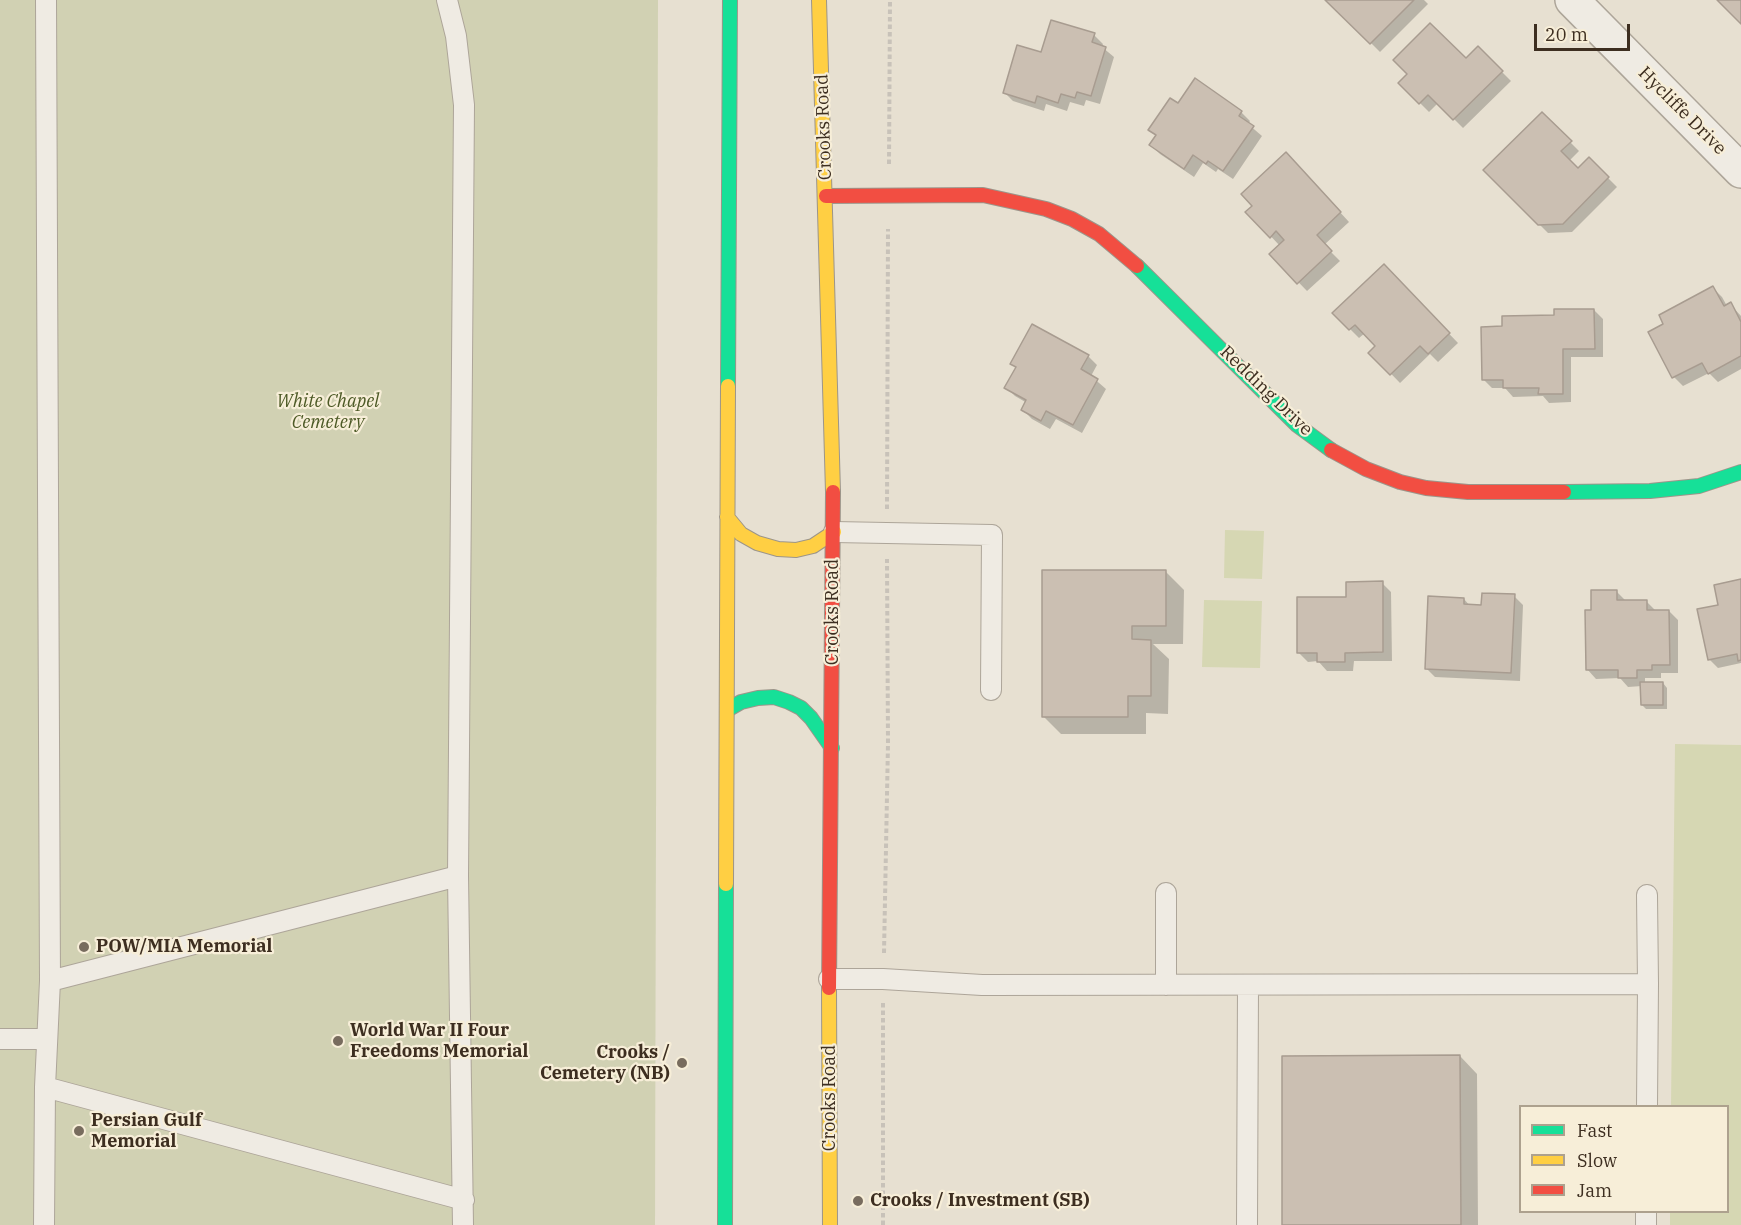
<!DOCTYPE html>
<style>
body{margin:0}
#map{position:relative;width:1741px;height:1225px;overflow:hidden;background:#e7e0d1;font-family:"IBM Plex Serif",serif}
canvas{display:block}
.legend{position:absolute;left:1519px;top:1105px;width:210px;height:108px;box-sizing:border-box;background:#f7eed8;border:2px solid #ada18e;margin:0;padding:8px 10px;list-style:none;font-size:18px;color:#3d2e20}
.legend li{display:flex;align-items:center;gap:12px;height:30px}
.legend b{width:30px;border:2px solid #ada18e}
.scale{position:absolute;left:1534px;top:24px;width:96px;height:27px;box-sizing:border-box;border:3px solid #3d2e20;border-top:0;padding-left:8px;font-size:18px;line-height:21px;white-space:nowrap;color:#3d2e20;-webkit-text-stroke:4px #f7eed8;paint-order:stroke}
</style>
<div id="map">
<canvas width="1741" height="1225"></canvas>
<ul class="legend">
<li><b style="height:8px;background:#16e098"></b>Fast</li>
<li><b style="height:8px;background:#ffcf43"></b>Slow</li>
<li><b style="height:8px;background:#f24e42"></b>Jam</li>
</ul>
<div class="scale">20 m</div>
</div>
<script>
const c = document.querySelector('canvas').getContext('2d');
c.lineJoin = 'round';
function fill(path, color) {
  c.fillStyle = color;
  c.fill(path, 'evenodd');
}
function poly(rows) {
  const path = new Path2D();
  for (const r of rows) {
    path.moveTo(r[0], r[1]);
    for (let i = 2; i < r.length; i += 2) path.lineTo(r[i], r[i + 1]);
  }
  return path;
}
function trace(path, color, width, dash) {
  c.strokeStyle = color;
  c.lineWidth = width;
  c.lineCap = dash ? 'butt' : 'round';
  c.setLineDash(dash || []);
  c.stroke(path);
}
function write(font, color, halo, rows, align = 'center') {
  c.font = font + ' "IBM Plex Serif",serif';
  c.lineWidth = 4.5;
  c.setLineDash([]);
  c.textBaseline = 'middle';
  c.strokeStyle = halo;
  c.fillStyle = color;
  for (const [text, x, y, turn = 0] of rows) {
    c.save();
    c.translate(x, y);
    c.rotate((+turn || 0) * Math.PI / 180);
    c.textAlign = isNaN(turn) ? turn : align;
    if (halo) c.strokeText(text, 0, 0);
    c.fillText(text, 0, 0);
    c.restore();
  }
}
fill(poly([
 [1225,530,1264,531,1262,579,1224,578],
 [1204,600,1262,601,1260,668,1202,667],
 [1675,744,1741,745,1741,1225,1670,1225,1670,1212,1728,1212,1728,1106,1671,1106]
]), '#d6d7b3');
fill(poly([
 [0,0,658,0,655,1225,0,1225]
]), '#d1d1b3');
fill(poly([
 [1328,0,1424,0,1428,4,1380,52],
 [1094,35,1103,44,1102,47,1114,57,1100,104,1086,100,1084,106,1070,102,1067,111,1046,104,1044,111,1013,101,1004,92,1042,54],
 [1478,48,1511,81,1463,128,1438,103,1429,112,1400,83,1466,60],
 [1178,105,1241,112,1250,121,1248,124,1262,136,1233,179,1218,169,1216,172,1203,163,1194,177,1160,154,1151,145,1157,136,1150,130],
 [1542,114,1579,151,1569,161,1578,170,1589,159,1617,187,1572,232,1548,233,1485,170],
 [1295,163,1349,222,1324,245,1340,261,1307,291,1271,254,1280,246,1248,212],
 [1384,266,1458,343,1438,362,1430,354,1400,383,1371,353,1377,346,1365,333,1359,338,1334,313],
 [1713,288,1722,297,1727,306,1730,304,1741,316,1741,369,1718,382,1709,373,1683,386,1674,377,1650,332,1665,325],
 [1594,310,1603,319,1603,357,1571,357,1571,402,1549,403,1543,396,1513,397,1505,388,1492,388,1483,379,1504,328],
 [1088,356,1097,365,1091,376,1106,389,1082,433,1056,419,1050,429,1032,419,1023,410,1027,403,1015,396,1006,387,1017,368,1012,363],
 [1166,572,1184,590,1183,644,1153,644,1169,659,1168,714,1146,713,1146,734,1061,734,1043,716],
 [1741,581,1741,663,1718,668,1709,659,1720,606],
 [1382,583,1391,592,1392,661,1354,661,1353,671,1327,671,1318,661,1308,662,1299,653,1347,598],
 [1617,592,1626,601,1646,601,1656,611,1669,611,1678,620,1678,673,1661,673,1661,678,1645,678,1645,683,1663,683,1667,688,1667,709,1646,709,1642,705,1642,686,1628,687,1620,678,1596,679,1587,669,1592,611],
 [1514,596,1523,605,1520,681,1435,677,1426,668,1464,599,1470,606,1483,606],
 [1460,1056,1477,1074,1478,1225,1284,1225]
]), '#0003');
const building = poly([
 [1325,0,1414,0,1370,44,1325,0],
 [1717,0,1741,0,1741,24,1717,0],
 [1051,20,1095,33,1092,42,1106,47,1091,96,1077,92,1075,98,1061,94,1058,103,1037,96,1035,103,1003,93,1017,45,1041,52,1051,20],
 [1430,23,1466,58,1478,46,1503,71,1453,120,1428,95,1419,104,1398,83,1407,74,1393,60,1430,23],
 [1195,78,1242,111,1239,116,1254,126,1223,171,1208,161,1206,164,1193,155,1184,169,1149,145,1156,135,1148,130,1170,98,1178,103,1195,78],
 [1542,112,1572,141,1561,151,1578,168,1589,157,1609,177,1563,224,1538,225,1483,170,1542,112],
 [1286,152,1341,212,1317,235,1332,251,1297,284,1269,254,1284,240,1276,231,1270,238,1245,212,1252,206,1241,194,1286,152],
 [1384,264,1450,333,1428,354,1420,346,1390,375,1368,353,1375,346,1355,325,1349,330,1332,313,1384,264],
 [1713,286,1724,306,1731,302,1741,322,1741,356,1708,374,1702,363,1672,378,1648,332,1663,324,1659,315,1713,286],
 [1554,309,1594,309,1595,349,1563,349,1563,394,1538,394,1539,388,1503,388,1503,380,1482,380,1481,327,1502,326,1502,316,1554,315,1554,309],
 [1032,324,1089,355,1081,369,1098,379,1073,425,1046,411,1041,421,1021,410,1026,400,1004,388,1016,367,1010,364,1032,324],
 [1042,570,1166,570,1166,626,1132,626,1132,639,1151,640,1151,696,1128,696,1128,717,1042,717,1042,570],
 [1741,579,1741,660,1738,661,1737,654,1708,660,1697,609,1718,605,1714,585,1741,579],
 [1383,581,1383,652,1345,653,1345,662,1317,662,1317,653,1297,653,1297,597,1346,597,1346,582,1383,581],
 [1591,590,1617,590,1617,600,1647,600,1647,610,1669,610,1670,665,1652,665,1652,670,1637,670,1637,678,1618,678,1618,670,1586,670,1585,610,1591,610,1591,590],
 [1482,593,1515,594,1511,673,1425,669,1428,596,1464,598,1464,604,1481,605,1482,593],
 [1640,682,1663,682,1663,705,1641,705,1640,682],
 [1460,1055,1461,1225,1282,1225,1282,1056,1460,1055]
]);
fill(building, '#cbbfb2');
trace(building, '#a89c90', 1.5);
const lane = poly([
 [447,0,456,36,464,105,458,876,463,1225],
 [834,532,992,535,991,690],
 [1166,893,1166,985],
 [1647,895,1648,984],
 [829,979,883,979,982,985,1648,984,1647,1106],
 [50,981,458,876],
 [0,1039,47,1039],
 [45,1087,464,1200],
 [44,1225,45,1087,50,981,46,0],
 [1247,1225,1248,985],
 [1646,1225,1646,1212]
]);
const street = poly([
 [1572,0,1741,171]
]);
const fast = poly([
 [1137,266,1297,425,1331,450],
 [728,386,730,0],
 [1564,492,1650,491,1699,486,1741,472],
 [727,710,741,702,758,698,774,697,789,702,801,708,811,718,832,748],
 [725,1225,726,884]
]);
const slow = poly([
 [819,0,833,492],
 [727,517,741,534,757,543,778,549,796,550,813,546,834,532],
 [726,884,728,386],
 [829,988,830,1225]
]);
const jam = poly([
 [826,196,983,195,1046,209,1072,219,1099,234,1137,266],
 [1331,450,1366,469,1400,482,1426,488,1468,492,1564,492],
 [829,988,833,492]
]);
trace(lane, '#ada599', 22);
trace(street, '#ada599', 36);
trace(fast, '#9c958a', 16);
trace(slow, '#9c958a', 16);
trace(jam, '#9c958a', 16);
trace(poly([
 [889,164,890,0],
 [887,509,888,229],
 [884,953,888,743,887,559],
 [883,1225,883,1003]
]), '#c8c2b9', 4, [4.5, 3]);
trace(lane, '#efebe3', 20);
trace(street, '#efebe3', 33);
trace(fast, '#16e098', 14);
trace(slow, '#ffcf43', 14);
trace(jam, '#f24e42', 14);
for (const [x, y, r, color] of [
 [84,947,6,"#786c5e"],
 [338,1041,6,"#786c5e"],
 [682,1063,6,"#786c5e"],
 [79,1131,6,"#786c5e"],
 [858,1201,6,"#786c5e"]
]) {
  const dot = new Path2D();
  dot.arc(x, y, r, 0, 2 * Math.PI);
  c.fillStyle = color;
  c.fill(dot);
  trace(dot, '#f7eed8', 2);
}
write('18px', '#3d2e20', '#f7eed8', [
 ["Hycliffe Drive",1682,111,45],
 ["Crooks Road",824,127,-92],
 ["Redding Drive",1266,391,44],
 ["Crooks Road",833,612,-90],
 ["Crooks Road",830,1098,-90]
]);
write('italic 18px', '#4d5a26', '#f7eed8', [
 ["White Chapel",328,402],
 ["Cemetery",328,423]
]);
write('bold 18px', '#3d2e20', '#f7eed8', [
 ["POW/MIA Memorial",96,947],
 ["World War II Four",350,1031],
 ["Freedoms Memorial",350,1052],
 ["Crooks /",670,1053,"right"],
 ["Cemetery (NB)",670,1074,"right"],
 ["Persian Gulf",91,1121],
 ["Memorial",91,1142],
 ["Crooks / Investment (SB)",870,1201]
], 'left');
</script>
